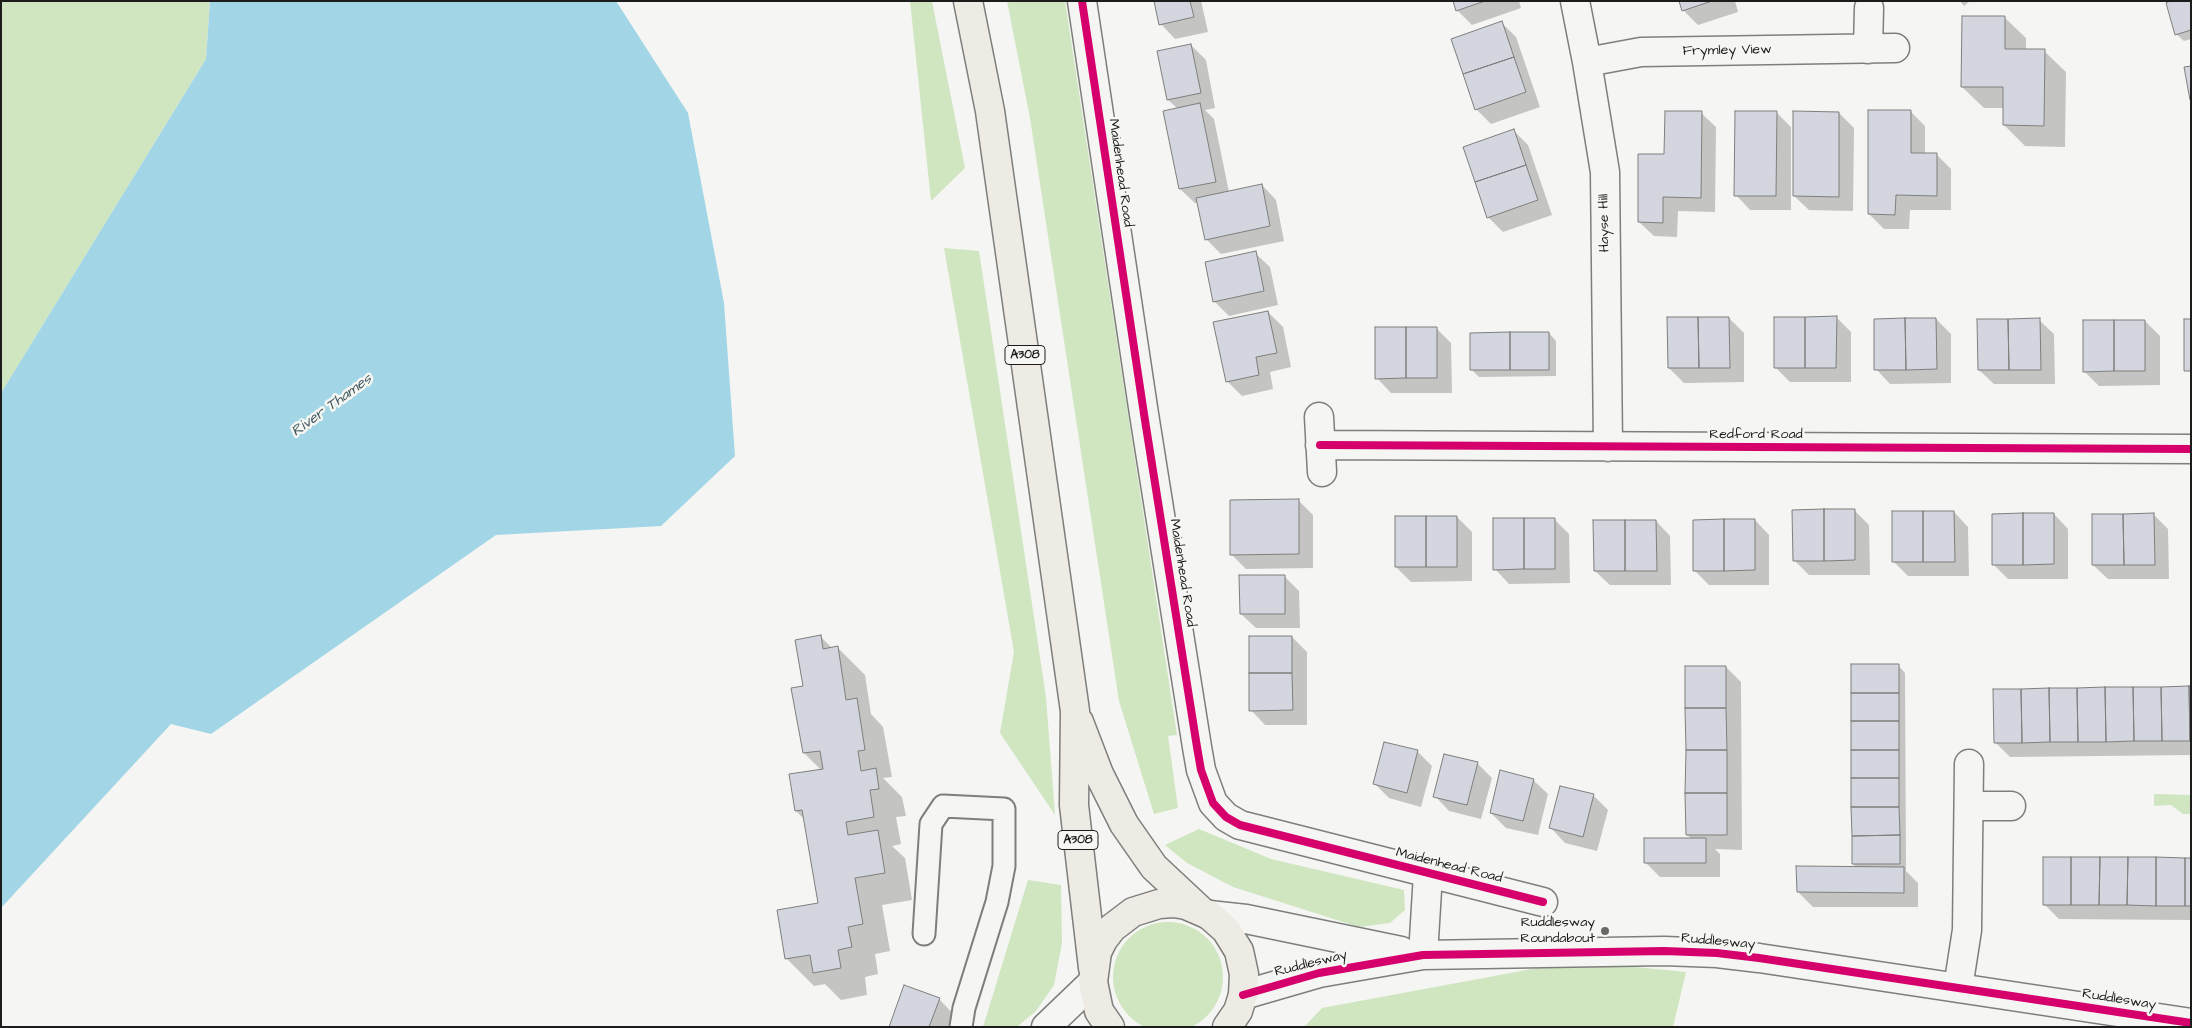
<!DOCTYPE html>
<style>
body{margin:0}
#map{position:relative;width:2192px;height:1028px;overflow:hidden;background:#f5f5f3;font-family:"Architects Daughter",sans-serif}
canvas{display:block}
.frame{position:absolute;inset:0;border:2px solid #1c1c1c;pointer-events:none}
</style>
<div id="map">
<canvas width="2192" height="1028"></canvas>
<div class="frame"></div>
</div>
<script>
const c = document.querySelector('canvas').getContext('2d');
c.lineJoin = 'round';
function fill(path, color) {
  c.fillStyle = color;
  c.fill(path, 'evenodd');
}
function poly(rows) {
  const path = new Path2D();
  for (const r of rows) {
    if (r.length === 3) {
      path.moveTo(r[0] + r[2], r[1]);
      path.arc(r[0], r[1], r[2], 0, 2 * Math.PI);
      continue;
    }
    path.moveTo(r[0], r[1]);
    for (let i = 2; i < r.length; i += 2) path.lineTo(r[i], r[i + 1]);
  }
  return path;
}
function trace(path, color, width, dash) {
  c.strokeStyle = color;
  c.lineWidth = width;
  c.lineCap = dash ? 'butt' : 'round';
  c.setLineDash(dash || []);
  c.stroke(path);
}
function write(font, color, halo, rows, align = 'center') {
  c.font = font + ' "Architects Daughter",sans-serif';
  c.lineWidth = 5;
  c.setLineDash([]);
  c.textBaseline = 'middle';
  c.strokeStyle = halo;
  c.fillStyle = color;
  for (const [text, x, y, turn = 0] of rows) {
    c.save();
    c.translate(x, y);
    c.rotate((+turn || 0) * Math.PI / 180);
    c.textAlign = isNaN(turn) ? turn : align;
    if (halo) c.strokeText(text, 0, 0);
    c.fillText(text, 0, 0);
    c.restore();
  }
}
fill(poly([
 [1,1,210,1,206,59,1,393],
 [910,1,932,1,965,168,931,201],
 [1007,1,1065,1,1177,735,1168,736,1178,808,1154,814,1119,701,1030,118],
 [944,248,979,251,1046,697,1055,815,1000,733,1014,652],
 [2154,794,2191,795,2191,814,2183,814,2171,805,2154,806],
 [1199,829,1271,859,1404,890,1405,910,1390,923,1359,927,1233,887,1187,863,1165,845],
 [1028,880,1061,885,1062,943,1054,985,1036,1011,1017,1027,983,1027],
 [1168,977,55],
 [1575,961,1686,972,1673,1027,1304,1027,1322,1008]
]), '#d0e6c0');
fill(poly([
 [210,1,616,1,688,113,724,303,735,456,661,526,496,535,211,734,171,724,1,908,1,393,206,59]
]), '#a2d6e6');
fill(poly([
 [1156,1,1201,1,1208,32,1175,39,1161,24],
 [1454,1,1519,1,1521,8,1472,25,1457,10],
 [1680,1,1735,1,1738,12,1698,25,1683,10],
 [1960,1,1970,1,1964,6],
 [2167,1,2191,1,2191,39,2184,41,2176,34],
 [2004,17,2026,38,2026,50,2044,51,2066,72,2065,147,2025,146,2004,125,2004,108,1984,108,1962,87],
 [1502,23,1516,37,1540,107,1491,124,1476,109],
 [1191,45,1206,60,1215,108,1205,110,1214,119,1229,192,1262,185,1276,200,1284,241,1221,254,1206,239,1198,203,1195,203,1180,189,1178,109,1168,100,1159,52],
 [1910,111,1925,126,1925,154,1937,155,1951,169,1951,210,1910,210,1909,229,1884,229,1869,214],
 [1701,113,1716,127,1715,212,1678,211,1677,237,1654,236,1639,222,1665,156],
 [1777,113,1791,127,1791,210,1750,210,1736,195],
 [1839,113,1854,128,1853,211,1809,210,1794,196],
 [1513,130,1528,145,1552,215,1503,232,1488,217],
 [1255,253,1270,267,1278,305,1229,316,1214,301],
 [1268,312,1283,327,1291,367,1270,372,1273,389,1242,396,1227,381],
 [1836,317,1851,332,1851,382,1790,382,1776,368],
 [1729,318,1744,333,1744,382,1684,383,1669,368],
 [1936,319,1951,334,1951,383,1890,384,1876,369],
 [2039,320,2054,334,2055,384,1994,384,1979,370],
 [2145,321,2160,336,2160,385,2099,386,2084,371],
 [1436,328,1451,343,1452,393,1391,393,1377,378],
 [1549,333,1556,341,1556,376,1479,377,1472,370],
 [1298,500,1313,515,1313,568,1246,569,1231,554],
 [1854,510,1869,525,1870,575,1809,575,1794,560],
 [1954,512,1968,527,1969,576,1908,576,1893,561],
 [2054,514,2068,529,2068,579,2008,579,1993,564],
 [2154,515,2168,529,2169,579,2108,579,2093,565],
 [1457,517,1472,532,1472,581,1411,582,1396,567],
 [1554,519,1569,534,1570,583,1509,584,1495,569],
 [1755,520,1769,535,1769,585,1709,585,1694,570],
 [1656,521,1670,536,1671,585,1610,585,1595,571],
 [1284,576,1299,591,1300,628,1256,628,1241,614],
 [821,637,832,648,837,647,865,675,871,714,883,727,892,777,883,778,902,797,906,816,896,817,901,844,892,846,905,858,912,900,882,905,890,951,875,954,878,974,865,977,867,995,841,1000,825,984,814,986,787,959,819,904,805,820,796,811,821,770,804,753,804,687],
 [1292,637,1307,652,1307,725,1265,725,1251,710],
 [1898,665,1905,673,1906,871,1918,883,1918,907,1813,907,1798,892,1857,868,1853,864],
 [1726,667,1741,682,1742,850,1715,849,1720,854,1720,877,1660,877,1645,862,1692,839,1687,835],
 [2191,687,2191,755,2010,757,1995,742],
 [1417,751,1432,766,1421,807,1389,798,1375,784],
 [1477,763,1492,778,1481,819,1449,811,1435,796],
 [1533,780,1548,794,1538,835,1506,828,1491,813],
 [1593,795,1608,810,1597,851,1565,843,1551,828],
 [2191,859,2191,920,2059,919,2044,904],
 [939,999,966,1027,890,1027]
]), '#0003');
const building = poly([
 [1154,1,1190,1,1194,17,1159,25,1154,1],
 [1453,1,1485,1,1456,11,1453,1],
 [1679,1,1712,1,1682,11,1679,1],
 [2170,1,2191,1,2191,30,2175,35,2166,3,2170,1],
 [1962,16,2005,16,2005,49,2045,49,2044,126,2003,125,2003,87,1961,87,1962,16],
 [1502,21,1514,57,1463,74,1451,39,1502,21],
 [1191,44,1201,93,1167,100,1157,51,1191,44],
 [1514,57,1526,92,1475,110,1463,74,1514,57],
 [2191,66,2191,100,2190,100,2184,67,2191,66],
 [1200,103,1216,182,1179,189,1163,111,1200,103],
 [1868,110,1911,110,1911,153,1937,153,1937,196,1896,195,1895,215,1868,214,1868,110],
 [1665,111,1702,111,1701,198,1663,197,1663,223,1638,222,1638,154,1664,154,1665,111],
 [1735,111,1777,111,1776,196,1734,196,1735,111],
 [1793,111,1839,112,1839,197,1793,196,1793,111],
 [1514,129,1526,165,1475,182,1463,147,1514,129],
 [1526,165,1538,200,1487,218,1475,182,1526,165],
 [1262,184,1270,226,1205,240,1196,198,1262,184],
 [1256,251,1264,291,1213,302,1205,262,1256,251],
 [1268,311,1277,353,1256,357,1259,375,1226,382,1213,322,1268,311],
 [1837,316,1836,368,1805,368,1805,317,1837,316],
 [1667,317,1698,317,1699,368,1668,368,1667,317],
 [1698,317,1729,317,1730,368,1699,368,1698,317],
 [1774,317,1805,317,1805,368,1774,368,1774,317],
 [1905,318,1906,370,1874,370,1874,319,1905,318],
 [1905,318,1936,318,1937,369,1906,370,1905,318],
 [2040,318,2041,370,2009,370,2008,319,2040,318],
 [1977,319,2008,319,2009,370,1978,370,1977,319],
 [2184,319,2191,319,2191,371,2184,371,2184,319],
 [2083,320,2114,320,2114,371,2083,372,2083,320],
 [2114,320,2145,320,2145,371,2114,371,2114,320],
 [1375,327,1406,327,1406,378,1375,379,1375,327],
 [1406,327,1437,327,1437,378,1406,378,1406,327],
 [1510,332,1510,370,1470,370,1470,333,1510,332],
 [1510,332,1549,332,1549,370,1510,370,1510,332],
 [1299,499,1299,554,1230,555,1230,500,1299,499],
 [1824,509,1824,561,1793,561,1792,510,1824,509],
 [1824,509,1855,509,1855,560,1824,561,1824,509],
 [1892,511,1923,511,1923,562,1892,562,1892,511],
 [1923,511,1954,511,1955,562,1923,562,1923,511],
 [2023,513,2023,565,1992,565,1992,514,2023,513],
 [2023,513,2054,513,2054,564,2023,565,2023,513],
 [2154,513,2155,565,2124,565,2123,514,2154,513],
 [2092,514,2123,514,2124,565,2092,565,2092,514],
 [1395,516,1426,516,1426,567,1395,567,1395,516],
 [1426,516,1457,516,1457,567,1426,567,1426,516],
 [1493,518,1524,518,1524,569,1493,570,1493,518],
 [1524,518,1555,518,1555,569,1524,569,1524,518],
 [1724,519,1724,571,1693,571,1693,520,1724,519],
 [1724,519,1755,519,1755,570,1724,571,1724,519],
 [1593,520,1625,520,1625,571,1594,571,1593,520],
 [1625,520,1656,520,1657,571,1625,571,1625,520],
 [1239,575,1285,575,1285,614,1240,614,1239,575],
 [821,635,823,649,838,646,846,700,857,698,865,750,858,751,861,771,876,768,879,789,870,790,874,817,846,822,848,835,878,830,885,873,855,878,863,924,848,927,852,947,838,950,841,968,813,973,810,955,785,959,777,910,818,903,802,810,795,811,789,774,823,769,820,751,803,753,791,688,803,686,795,640,821,635],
 [1249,636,1292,636,1292,673,1249,673,1249,636],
 [1851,664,1899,664,1899,693,1851,693,1851,664],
 [1685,666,1726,666,1726,708,1685,708,1685,666],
 [1249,673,1292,673,1293,710,1249,711,1249,673],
 [2189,686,2190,741,2162,741,2161,687,2189,686],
 [2189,686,2191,686,2191,741,2190,741,2189,686],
 [2105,687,2106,742,2078,742,2077,688,2105,687],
 [2105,687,2133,687,2134,741,2106,742,2105,687],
 [2133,687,2161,687,2162,741,2134,741,2133,687],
 [2049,688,2050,742,2022,743,2021,689,2049,688],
 [2049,688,2077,688,2078,742,2050,742,2049,688],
 [1993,689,2021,689,2022,743,1994,743,1993,689],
 [1851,693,1899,693,1899,721,1851,721,1851,693],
 [1685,708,1726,708,1727,750,1686,750,1685,708],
 [1851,721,1899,721,1899,750,1851,750,1851,721],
 [1384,742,1418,750,1407,793,1373,784,1384,742],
 [1686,750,1727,750,1727,793,1685,793,1686,750],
 [1851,750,1899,750,1899,778,1851,778,1851,750],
 [1444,754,1478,762,1467,805,1433,797,1444,754],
 [1500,770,1534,779,1523,821,1490,813,1500,770],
 [1851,778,1899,778,1899,807,1851,807,1851,778],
 [1560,786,1594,794,1583,837,1549,828,1560,786],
 [1685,793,1727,793,1727,835,1686,835,1685,793],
 [1851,807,1899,807,1900,835,1852,836,1851,807],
 [1900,835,1900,864,1852,864,1852,836,1900,835],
 [1644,838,1706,838,1706,863,1644,863,1644,838],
 [2043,857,2071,857,2071,905,2043,905,2043,857],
 [2071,857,2100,857,2099,905,2071,905,2071,857],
 [2100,857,2128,857,2127,905,2099,905,2100,857],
 [2128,857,2156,857,2156,906,2127,905,2128,857],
 [2156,857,2185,858,2185,906,2156,906,2156,857],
 [2185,858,2191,858,2191,906,2185,906,2185,858],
 [1796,866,1904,867,1904,893,1797,892,1796,866],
 [904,985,940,998,929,1027,889,1027,904,985]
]);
fill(building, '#d3d6df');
trace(building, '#7e7e7d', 1);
const service = poly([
 [924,934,931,824,943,806,1004,809,1004,866,997,902,964,1008,961,1027]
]);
const minor = poly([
 [1082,1,1144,414,1197,747,1201,770,1213,803,1226,817,1240,825,1543,902],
 [1575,1,1587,62,1605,172,1608,447],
 [1868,49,1869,8],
 [1587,62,1641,52,1895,48],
 [1319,417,1322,472],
 [1320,445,2191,449],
 [1969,806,2011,806],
 [1209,915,1246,919,1401,951],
 [1423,955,1428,874],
 [1958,988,1967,930,1969,764],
 [1243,995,1319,973,1423,955,1664,951,1717,953,1759,958,2191,1023],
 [1046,1027,1093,982]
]);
const primary = poly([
 [968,1,990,111,1075,711,1074,805,1093,968],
 [1079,722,1099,774,1124,824,1154,867,1199,909],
 [1110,1027,1099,1011,1093,982,1097,952,1103,940,1112,928,1133,912,1159,904,1174,903,1186,905,1209,915,1226,930,1239,951,1244,974,1243,995,1238,1011,1227,1027]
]);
trace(service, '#7e7e7d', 25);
trace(minor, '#7e7e7d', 31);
trace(primary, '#7e7e7d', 31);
trace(service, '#f5f5f3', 21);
trace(minor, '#f5f5f3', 28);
trace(primary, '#eeebe4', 28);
trace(poly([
 [1082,1,1144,414,1197,747,1201,770,1213,803,1226,817,1240,825,1543,902],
 [1320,445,2191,449],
 [1243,995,1319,973,1423,955,1664,951,1717,953,1759,958,2191,1023]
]), '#d6006c', 8);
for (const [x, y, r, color] of [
 [1605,931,5,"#686867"]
]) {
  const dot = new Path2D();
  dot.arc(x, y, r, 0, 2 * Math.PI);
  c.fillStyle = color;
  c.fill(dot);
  trace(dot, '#f6f6f2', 2);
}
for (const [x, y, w] of [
 [1025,355,40],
 [1078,840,40]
]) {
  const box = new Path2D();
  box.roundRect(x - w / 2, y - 9.5, w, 19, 4);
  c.fillStyle = '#f6f6f2';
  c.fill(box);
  trace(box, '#1c1c1c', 1);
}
write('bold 12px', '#1c1c1c', null, [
 ["A308",1025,355],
 ["A308",1078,840]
]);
write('14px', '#1c1c1c', '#f6f6f2', [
 ["Frymley View",1727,51,-1],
 ["Maidenhead Road",1120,173,82],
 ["Hayse Hill",1605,223,-91],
 ["Redford Road",1756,435],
 ["Maidenhead Road",1182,573,81],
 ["Maidenhead Road",1449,866,14],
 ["Ruddlesway",1718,942,5],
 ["Ruddlesway",1311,964,-14],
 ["Ruddlesway",2119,1000,9]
]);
write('14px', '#1c1c1c', '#f6f6f2', [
 ["Ruddlesway",1595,923],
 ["Roundabout",1595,939]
], 'right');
write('italic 15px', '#3f5961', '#f6f6f2', [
 ["River Thames",332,406,-36]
]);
</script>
